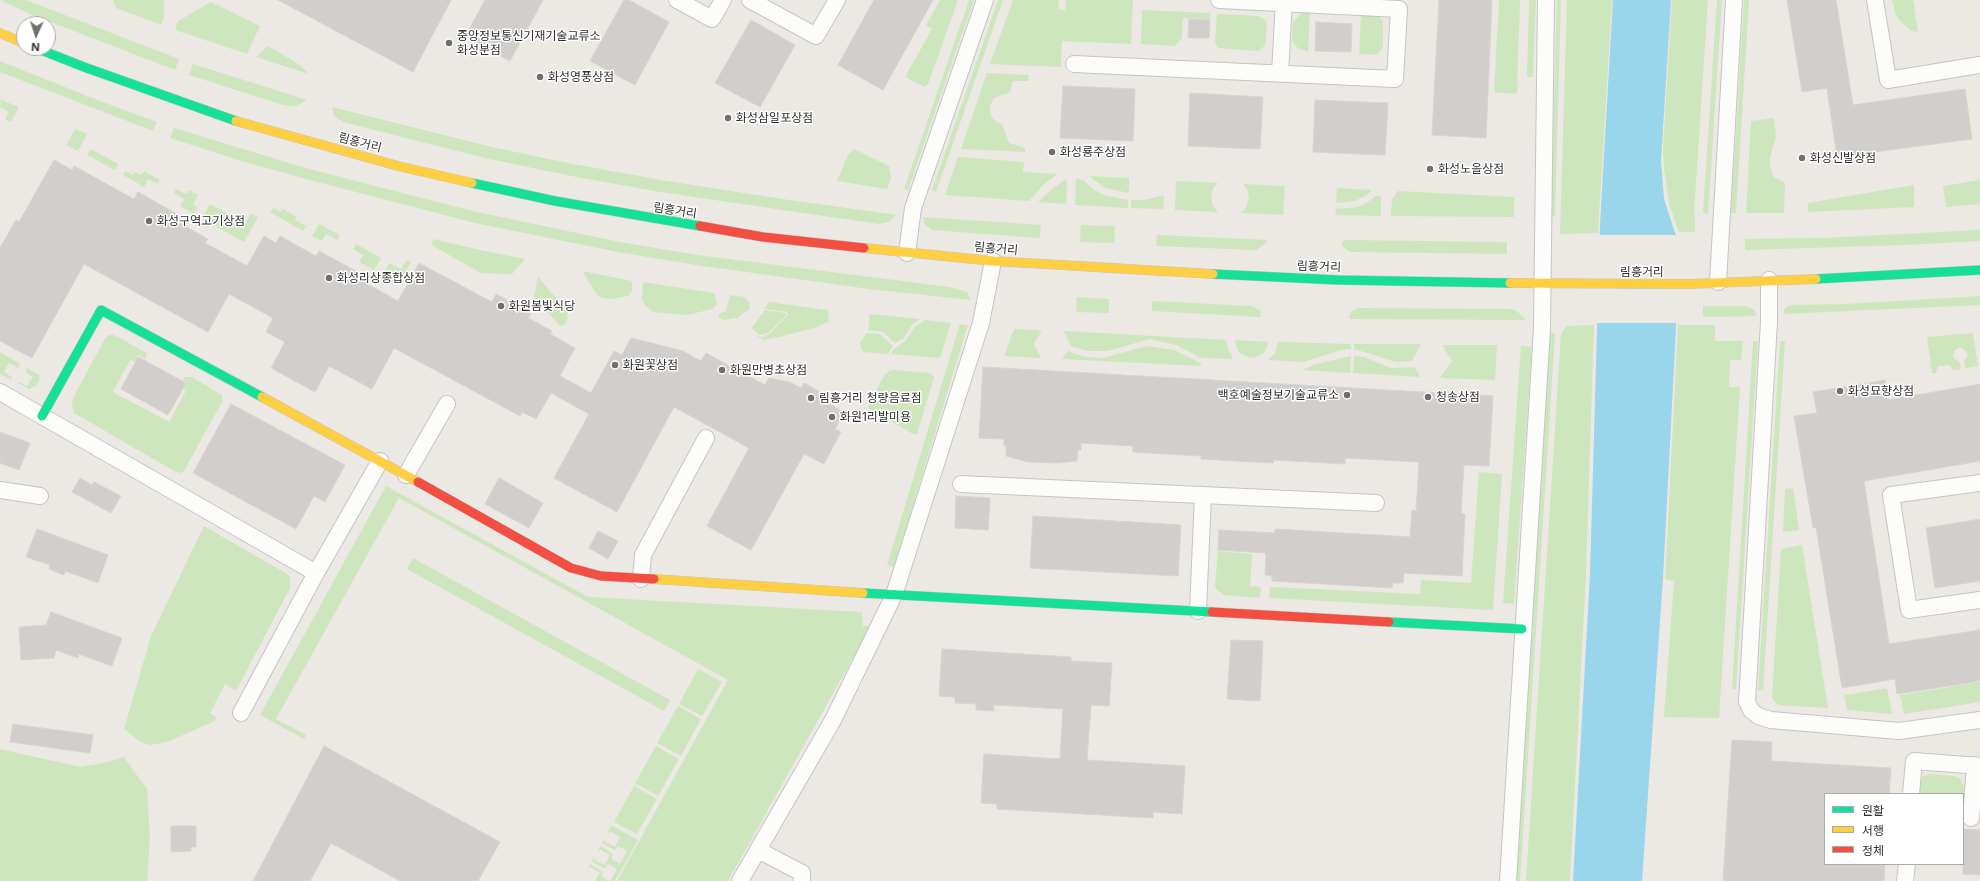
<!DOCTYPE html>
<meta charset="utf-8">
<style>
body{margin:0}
#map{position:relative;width:1980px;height:881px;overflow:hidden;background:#ece8e4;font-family:Inter,"Noto Sans KR",sans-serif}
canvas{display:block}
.legend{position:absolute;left:1824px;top:793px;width:140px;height:72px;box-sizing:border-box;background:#fff;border:1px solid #ababab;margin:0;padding:5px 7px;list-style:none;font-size:12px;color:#2e2e2e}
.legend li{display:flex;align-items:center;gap:8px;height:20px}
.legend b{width:20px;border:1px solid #ababab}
.north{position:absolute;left:16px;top:16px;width:40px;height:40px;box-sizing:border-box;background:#fff;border:1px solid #ababab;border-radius:50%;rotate:183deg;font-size:11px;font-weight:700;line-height:16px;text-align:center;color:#2e2e2e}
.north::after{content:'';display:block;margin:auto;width:14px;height:18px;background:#706f6e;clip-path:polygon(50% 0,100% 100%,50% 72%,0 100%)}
</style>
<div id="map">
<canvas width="1980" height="881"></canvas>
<ul class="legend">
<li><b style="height:5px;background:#16e098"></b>원활</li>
<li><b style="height:5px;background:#ffcf43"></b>서행</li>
<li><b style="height:5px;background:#f24e42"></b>정체</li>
</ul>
<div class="north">N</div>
</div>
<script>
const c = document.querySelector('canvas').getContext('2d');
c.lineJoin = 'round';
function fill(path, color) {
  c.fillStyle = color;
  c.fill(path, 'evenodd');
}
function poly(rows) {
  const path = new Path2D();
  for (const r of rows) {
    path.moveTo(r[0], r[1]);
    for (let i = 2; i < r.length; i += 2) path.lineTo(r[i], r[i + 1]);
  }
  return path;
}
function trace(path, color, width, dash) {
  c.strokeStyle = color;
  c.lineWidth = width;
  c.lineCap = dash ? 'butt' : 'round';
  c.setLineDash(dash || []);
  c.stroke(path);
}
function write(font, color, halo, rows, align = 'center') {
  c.font = font + ' Inter,"Noto Sans KR",sans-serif';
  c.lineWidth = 3;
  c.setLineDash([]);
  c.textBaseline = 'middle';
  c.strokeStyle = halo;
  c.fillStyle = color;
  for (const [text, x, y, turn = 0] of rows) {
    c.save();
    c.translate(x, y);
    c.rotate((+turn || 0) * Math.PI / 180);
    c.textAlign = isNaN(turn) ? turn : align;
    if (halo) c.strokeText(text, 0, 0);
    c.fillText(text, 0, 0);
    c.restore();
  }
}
fill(poly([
 [0,0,26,0,179,59,175,70,30,14],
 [113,0,164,0,164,17,161,25,116,8],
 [940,0,958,0,928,84,924,87,905,77,932,29,926,25],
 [969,0,974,0,908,190,904,189],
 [998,0,1003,0,936,192,932,190],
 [1013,0,1059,0,1058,9,1065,10,1066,0,1133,0,1131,44,1062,41,1061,67,990,64],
 [1499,0,1520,0,1517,94,1494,92],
 [1529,0,1536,0,1533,77,1527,77],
 [1557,0,1561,0,1555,216,1551,216],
 [1567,0,1612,0,1598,233,1560,234],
 [1672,0,1708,0,1694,213,1695,214,1695,232,1679,232,1669,204,1664,168,1663,148],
 [1717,0,1722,0,1708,214,1703,213],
 [1744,0,1749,0,1736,213,1731,213],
 [1892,0,1913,0,1918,32,1911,31,1899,20,1895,13],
 [211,2,260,26,247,54,175,30,178,21],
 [1142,10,1210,13,1210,19,1183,18,1182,38,1175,46,1141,44],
 [1301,13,1310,13,1308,52,1298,48,1292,42,1293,23],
 [1217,14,1258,16,1264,19,1267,24,1265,45,1259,51,1218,48,1215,42],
 [1361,14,1374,15,1379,17,1383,21,1383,45,1381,51,1376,55,1359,54],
 [268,46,300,65,309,74,256,57],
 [0,61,95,99,157,122,153,131,0,72],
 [193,64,307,100,296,106,283,105,189,75],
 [987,73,1029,75,1028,81,1013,81,1010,92,994,98,990,106,991,116,995,121,1002,124,1009,143,1025,148,1025,152,961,149],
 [1,100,19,107,11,122,5,119,9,112,0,107],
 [332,107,492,147,568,163,661,180,782,199,897,215,888,222,879,224,660,192,566,175,490,159,343,122,334,116],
 [1774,118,1776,137,1770,157,1770,167,1774,177,1785,183,1784,213,1746,213,1751,121],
 [174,128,309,169,477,212,620,242,697,255,950,287,967,292,971,300,869,289,696,265,618,252,475,223,306,179,238,160,170,138],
 [75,129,87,134,78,151,66,145],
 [91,149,118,164,115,170,87,155],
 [854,149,889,166,891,178,887,189,837,181,848,155],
 [958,157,1024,162,1023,172,1058,174,1044,184,1029,201,945,195],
 [126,171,133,175,135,172,142,175,144,171,160,180,158,184,148,179,144,187,123,175],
 [1089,176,1129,178,1129,193,1105,188],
 [1067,179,1066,204,1038,202,1053,188],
 [1076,179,1083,180,1093,189,1104,195,1128,200,1128,208,1075,205],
 [1980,180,1980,204,1946,207,1943,186],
 [1176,181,1218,183,1214,187,1211,196,1213,206,1218,212,1175,210],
 [1243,184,1285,186,1283,215,1240,213,1246,208,1249,198,1247,189],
 [1914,185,1914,207,1808,212,1808,203],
 [1337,188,1372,190,1367,195,1355,201,1336,203],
 [176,189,186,194,189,190,198,195,193,205,198,208,194,214,180,206,184,199,174,193],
 [1398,191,1514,197,1514,217,1391,216,1392,199],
 [1164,195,1163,209,1131,208,1131,200,1144,200],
 [1376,196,1381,196,1381,216,1335,215,1336,209,1357,207,1365,204],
 [210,204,245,223,251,213,258,217,244,242,202,219],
 [273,208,281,212,282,209,297,217,295,220,306,226,303,231,270,212],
 [923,217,1041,225,1040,238,932,230,924,224],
 [319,224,340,235,337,240,326,234,322,241,312,236],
 [1081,225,1115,226,1114,243,1080,242],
 [1980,230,1980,241,1906,245,1745,250,1745,239,1823,238],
 [1157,235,1268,240,1264,245,1256,250,1156,246],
 [434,239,480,250,525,259,512,274,481,273,433,246,431,243],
 [1346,240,1507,242,1507,254,1351,252,1347,250,1341,244,1343,241],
 [356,244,381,258,374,270,359,262,363,255,353,249],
 [407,260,411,262,398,284,382,275,389,263,401,269],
 [582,271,632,281,632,291,628,296,611,299,602,298,598,296],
 [538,277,568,312,567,320,563,326,559,325,534,297],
 [643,282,714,293,717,304,712,309,688,315,653,312,644,304,642,298],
 [730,295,745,297,749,302,750,309,737,318,723,320,718,316,719,314,726,311],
 [1980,296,1980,305,1783,314,1785,308,1790,305,1846,304],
 [1077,297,1109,299,1109,313,1076,312],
 [1152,301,1251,306,1260,310,1261,317,1152,311],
 [769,302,827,310,829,315,828,322,818,327,779,337,763,340,757,336,763,337,769,334,788,315,787,312,764,309],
 [1703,306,1746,306,1753,309,1757,316,1703,317],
 [1358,308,1512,309,1517,311,1526,320,1349,319,1351,312],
 [765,310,785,313,787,315,768,333,760,335,753,330,752,327],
 [870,314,920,319,912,325,904,338,895,343,883,332,868,330],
 [925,320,951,323,940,358,891,354,894,349,906,340,915,327],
 [960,324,968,325,894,567,887,565],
 [1594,325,1586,574,1570,881,1526,881,1561,334,1566,326],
 [1678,325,1715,325,1715,341,1743,341,1741,360,1730,360,1729,387,1740,387,1719,718,1664,717,1674,581,1665,579],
 [1014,329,1042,330,1034,344,1041,358,1004,356],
 [1064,331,1226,340,1228,348,1233,359,1201,358,1176,345,1149,339,1108,351,1088,351,1071,346],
 [867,333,880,334,893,346,888,354,864,352,861,349,860,343],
 [1550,333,1555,334,1520,881,1516,881],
 [1973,333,1978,366,1966,368,1964,362,1968,354,1962,348,1957,348,1954,352,1953,357,1960,363,1961,369,1953,370,1949,365,1938,366,1936,373,1932,373,1927,337],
 [112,334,147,353,145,359,138,355,135,362,130,360,113,392,169,422,186,391,183,389,187,382,183,380,185,377,192,377,222,395,222,402,184,471,180,473,174,471,74,413,72,406,73,398,106,337],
 [1235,340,1269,342,1264,353,1254,358,1248,357,1241,354,1237,349],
 [1753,341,1758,341,1736,689,1732,689],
 [1780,341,1785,341,1763,690,1758,690],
 [1278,342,1351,344,1351,349,1341,350,1303,362,1268,360,1275,353],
 [1354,344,1421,344,1412,361,1396,362,1354,349],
 [1442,345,1497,345,1495,380,1440,378,1452,361],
 [1146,346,1174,350,1198,362,1201,364,1201,366,1062,359,1068,351,1085,357,1104,358],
 [1521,346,1532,347,1514,604,1503,603],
 [0,352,20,364,18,368,9,363,4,372,12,377,11,380,0,374],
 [1351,356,1350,373,1303,370,1313,365],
 [1354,356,1364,357,1391,368,1415,367,1420,377,1353,373],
 [27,368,39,375,40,379,37,385,29,389,18,383,19,382,27,386,33,377,25,372],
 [895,370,930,373,934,377,917,434,913,434,869,409,869,404,885,374,889,371],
 [1479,472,1502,474,1493,610,1269,598,1270,587,1420,594,1421,580,1471,583],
 [386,486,588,597,862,612,863,626,871,626,728,881,617,881,728,680,399,498,276,719,306,735,304,739,260,715],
 [1793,488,1799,530,1783,532,1785,489],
 [204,526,287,574,290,578,290,588,236,691,225,684,210,713,217,717,215,721,167,742,150,745,141,742,124,729,151,636],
 [1802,545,1828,708,1778,705,1772,698,1781,549],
 [1218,551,1252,554,1250,586,1261,587,1260,598,1224,595,1217,590,1215,586],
 [413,558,670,700,664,711,407,569],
 [698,669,722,682,702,716,679,704],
 [1980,682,1980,702,1904,714,1900,695],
 [1887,688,1892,714,1847,710,1844,695],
 [678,706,701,719,681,756,657,743],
 [656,746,679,759,658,796,635,783],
 [0,749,80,767,104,763,124,757,147,789,150,839,147,881,0,881],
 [1930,774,1955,776,1961,779,1964,787,1963,796,1963,794,1919,794,1919,784,1923,776],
 [634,786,657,799,637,834,614,822],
 [611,825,638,840,615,881,610,881,617,869,608,864,605,869,592,861,595,855,594,860,605,865,610,855,600,849,597,852,600,846,613,854,611,858,620,864,627,851,618,846,615,850,602,843,605,837,604,841,615,847,620,837,610,831,607,834],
 [590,864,603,872,601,876,609,881,595,881,600,873,590,867,587,870]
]), '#cee6be');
fill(poly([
 [1613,0,1671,0,1661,161,1664,199,1677,239,1676,328,1663,578,1642,881,1573,881,1590,574,1600,225]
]), '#99d6ec');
fill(poly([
 [1597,235,1678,235,1679,323,1594,323]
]), '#ece8e4');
const building = poly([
 [278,0,451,0,413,72,278,0],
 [485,0,543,0,510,61,465,37,485,0],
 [624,0,629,0,669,22,635,85,590,61,624,0],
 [874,0,933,0,883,90,838,65,874,0],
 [1439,0,1492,0,1486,138,1432,135,1439,0],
 [1787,0,1836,0,1853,105,1965,89,1972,139,1837,157,1827,88,1802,92,1787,0],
 [1189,19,1210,20,1209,38,1188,38,1189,19],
 [751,20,795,45,760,107,715,83,751,20],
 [1316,22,1352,24,1351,52,1315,51,1316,22],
 [1063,86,1135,89,1133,141,1060,138,1063,86],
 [1190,93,1263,97,1260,149,1188,146,1190,93],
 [1315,100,1388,103,1385,155,1313,152,1315,100],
 [54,160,72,170,74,166,134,199,138,192,177,214,174,220,208,239,205,243,247,266,264,236,276,243,280,236,316,256,319,251,356,271,353,276,398,301,419,263,492,302,496,294,531,314,528,318,552,331,550,334,575,348,560,376,591,393,614,351,622,355,631,338,683,351,701,361,706,353,765,385,769,378,789,382,801,388,804,383,829,397,826,402,844,412,835,429,841,432,824,464,804,454,751,550,707,526,749,448,674,407,617,512,554,478,589,414,551,393,536,419,522,412,520,416,394,348,372,389,329,366,315,392,271,368,285,342,266,332,273,318,229,294,208,332,84,264,32,358,0,341,0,248,16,220,19,222,54,160],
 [138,357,186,383,168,415,121,389,138,357],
 [983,367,1493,396,1489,466,1464,465,1461,513,1465,514,1462,576,1404,573,1403,583,1393,583,1392,588,1272,581,1272,576,1265,575,1266,553,1218,550,1219,530,1274,533,1275,529,1410,537,1412,510,1416,511,1419,462,1345,458,1345,464,1274,460,1273,463,1201,459,1201,456,1133,452,1133,446,1081,443,1081,450,1078,450,1077,461,1055,463,1028,462,1006,456,1006,446,1004,446,1004,439,979,438,983,367],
 [1885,380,1888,400,1980,384,1980,461,1864,481,1889,644,1980,630,1980,681,1897,694,1895,679,1842,688,1816,527,1813,528,1794,416,1817,413,1813,392,1885,380],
 [231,404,345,465,325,502,314,496,296,529,193,473,231,404],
 [0,432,30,443,19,470,0,463,0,432],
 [80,478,92,485,94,482,121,496,111,513,72,492,80,478],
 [499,478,543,503,529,528,485,504,499,478],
 [956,496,990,498,988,530,955,528,956,496],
 [1033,516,1181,525,1178,576,1030,568,1033,516],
 [1980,519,1980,581,1935,588,1926,528,1980,519],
 [37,529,108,555,98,583,65,571,64,575,49,569,50,565,26,557,37,529],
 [598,531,618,541,608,559,589,548,598,531],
 [51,612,122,638,112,666,79,654,78,658,56,650,54,658,21,660,19,627,46,625,51,612],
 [1231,640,1263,641,1260,701,1227,699,1231,640],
 [942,649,1071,657,1071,661,1112,663,1109,706,1091,705,1087,760,1185,766,1182,814,1153,812,1153,818,997,809,997,804,981,803,984,754,1060,759,1063,709,994,705,994,711,976,710,976,704,955,703,955,697,939,696,942,649],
 [13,724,93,735,90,753,10,742,13,724],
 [1732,740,1772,742,1771,761,1891,768,1889,794,1825,794,1825,864,1885,864,1884,881,1723,881,1732,740],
 [324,746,500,842,478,881,400,881,331,843,310,881,253,881,324,746],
 [171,826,196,826,196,847,191,847,191,851,171,852,171,826],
 [1963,829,1980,830,1980,875,1963,874,1963,829]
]);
fill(building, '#d1cecb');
trace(building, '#d7d4d0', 1);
const street = poly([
 [677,0,712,19,723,0],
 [750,0,816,36,837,0],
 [1875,0,1888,80,1980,65],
 [1074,64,1395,79,1399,9,1219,0],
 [1280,74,1284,0],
 [907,253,913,208,985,0],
 [1769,280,1769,322,1747,702,1751,710,1758,716,1771,720,1899,731,1980,720],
 [1718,282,1734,0],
 [0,392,316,573],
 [406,475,447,404],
 [1980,483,1891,495,1909,610,1980,600],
 [961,484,1376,503],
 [0,490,40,496],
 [641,579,643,555,706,438],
 [1198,611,1203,495],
 [241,713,316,573,380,461],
 [1911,794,1914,761,1980,766],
 [1971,818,1975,765],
 [758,850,802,873,802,881],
 [740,881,833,720,894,595,981,323,993,261],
 [1508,881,1542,328,1546,0],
 [1905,881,1907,864]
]);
const fast = poly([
 [36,48,84,67,236,121],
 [472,183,555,201,700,226],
 [1213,274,1338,280,1510,283],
 [1816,279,1980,270],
 [42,416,101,310,262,397],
 [863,593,1212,612],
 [1389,622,1522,629]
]);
const slow = poly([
 [0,33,24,43],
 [236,121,398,166,472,183],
 [864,248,993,261,1213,274],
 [1510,283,1689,284,1816,279],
 [262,397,418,482],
 [654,579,863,593]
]);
const jam = poly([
 [700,226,763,237,864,248],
 [418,482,571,568,601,576,654,579],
 [1212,612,1389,622]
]);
trace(street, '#c5c4c5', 18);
trace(fast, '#c5c4c5', 10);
trace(slow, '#c5c4c5', 10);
trace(jam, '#c5c4c5', 10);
trace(street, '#fcfcfb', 16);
trace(fast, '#16e098', 9);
trace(slow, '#ffcf43', 9);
trace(jam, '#f24e42', 9);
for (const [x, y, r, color] of [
 [449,43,4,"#706f6e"],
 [540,77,4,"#706f6e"],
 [728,118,4,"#706f6e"],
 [1052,152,4,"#706f6e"],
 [1802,158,4,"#706f6e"],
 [1430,169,4,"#706f6e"],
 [149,221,4,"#706f6e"],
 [329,278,4,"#706f6e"],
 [501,306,4,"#706f6e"],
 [615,365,4,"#706f6e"],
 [722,370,4,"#706f6e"],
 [1840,391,4,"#706f6e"],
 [1347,395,4,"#706f6e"],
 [1428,397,4,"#706f6e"],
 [811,398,4,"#706f6e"],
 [832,417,4,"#706f6e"]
]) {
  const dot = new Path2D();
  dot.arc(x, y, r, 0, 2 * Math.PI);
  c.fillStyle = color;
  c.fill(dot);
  trace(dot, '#fff', 1.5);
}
write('12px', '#2e2e2e', '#fff', [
 ["중앙정보통신기재기술교류소",457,36],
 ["화성분점",457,50],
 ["화성영풍상점",548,77],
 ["화성삼일포상점",736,118],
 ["화성룡주상점",1060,152],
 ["화성신발상점",1810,158],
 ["화성노을상점",1438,169],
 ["화성구역고기상점",157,221],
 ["화성리상종합상점",337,278],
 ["화원봄빛식당",509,306],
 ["화원꽃상점",623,365],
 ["화원만병초상점",730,370],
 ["화성묘향상점",1848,391],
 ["백호예술정보기술교류소",1339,395,"right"],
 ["청송상점",1436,397],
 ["림흥거리 청량음료점",819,398],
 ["화원1리발미용",840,417]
], 'left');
write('12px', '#2e2e2e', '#fff', [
 ["림흥거리",360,143,15],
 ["림흥거리",675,211,9],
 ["림흥거리",996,249,5],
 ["림흥거리",1319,267,2],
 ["림흥거리",1642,272]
]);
</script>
